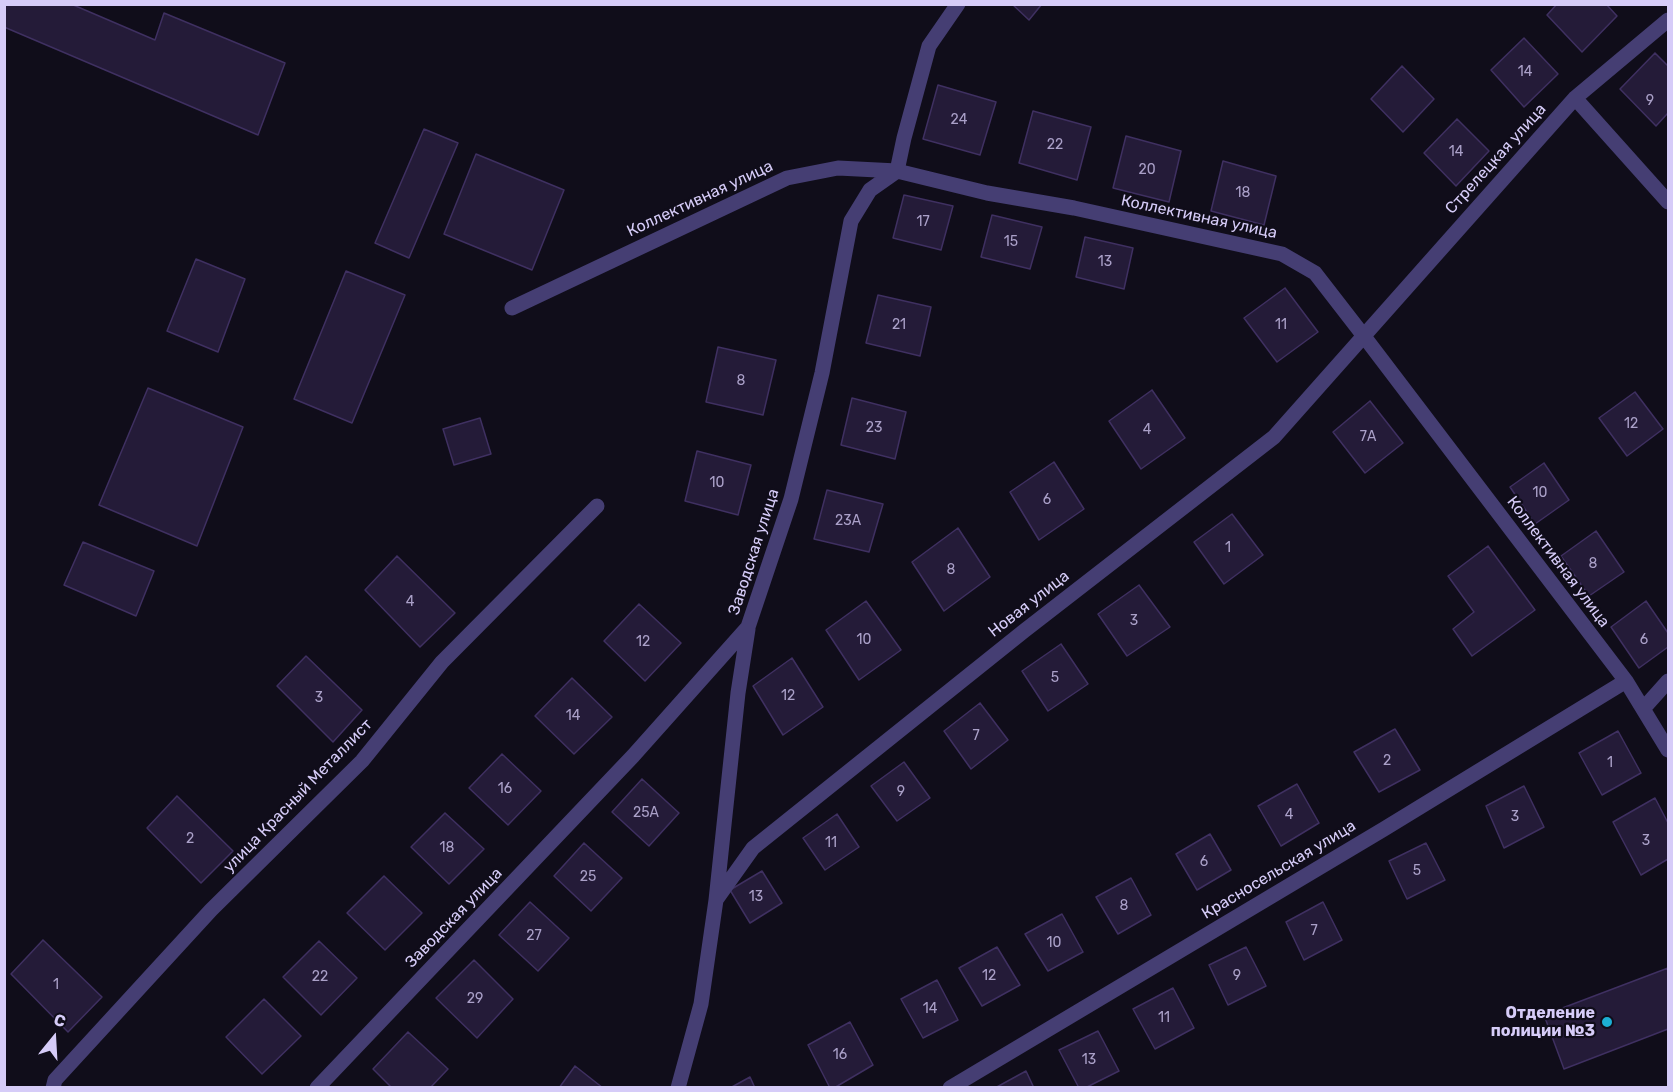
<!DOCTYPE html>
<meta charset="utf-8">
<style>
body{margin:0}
#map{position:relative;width:1673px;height:1092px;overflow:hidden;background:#100d1a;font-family:Rubik,sans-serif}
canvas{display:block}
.frame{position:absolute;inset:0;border:6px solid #d6ccf8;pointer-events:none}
.north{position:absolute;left:24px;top:1008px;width:60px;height:60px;-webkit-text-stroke:4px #100d1a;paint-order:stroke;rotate:18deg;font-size:16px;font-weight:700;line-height:24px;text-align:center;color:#d6ccf8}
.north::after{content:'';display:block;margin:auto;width:21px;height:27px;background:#d6ccf8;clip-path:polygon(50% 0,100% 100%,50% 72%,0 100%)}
</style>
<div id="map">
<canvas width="1673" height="1092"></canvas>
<div class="frame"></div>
<div class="north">С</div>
</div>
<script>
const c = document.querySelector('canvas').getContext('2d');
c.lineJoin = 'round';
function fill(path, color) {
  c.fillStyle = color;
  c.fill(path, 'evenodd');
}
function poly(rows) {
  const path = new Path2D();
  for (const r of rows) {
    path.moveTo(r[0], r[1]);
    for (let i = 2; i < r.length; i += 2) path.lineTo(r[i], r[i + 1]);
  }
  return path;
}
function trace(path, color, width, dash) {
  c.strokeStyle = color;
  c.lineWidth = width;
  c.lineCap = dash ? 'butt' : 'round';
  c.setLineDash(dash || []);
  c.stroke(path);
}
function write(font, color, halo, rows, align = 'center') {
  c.font = font + ' Rubik,sans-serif';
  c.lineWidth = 4.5;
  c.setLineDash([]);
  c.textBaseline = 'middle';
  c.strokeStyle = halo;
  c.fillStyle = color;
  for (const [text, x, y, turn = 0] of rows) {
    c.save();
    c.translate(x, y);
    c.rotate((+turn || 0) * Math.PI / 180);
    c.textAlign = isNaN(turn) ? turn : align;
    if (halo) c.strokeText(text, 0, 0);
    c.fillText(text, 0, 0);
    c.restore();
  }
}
const building = poly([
 [4,4,71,4,155,40,164,13,285,63,258,135,4,27,4,4],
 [1012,4,1042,4,1029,20,1012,4],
 [1557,4,1606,4,1617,16,1582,52,1547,15,1557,4],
 [1524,38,1558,74,1524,107,1491,70,1524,38],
 [1655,53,1668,66,1668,113,1656,126,1620,89,1655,53],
 [1402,66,1434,99,1403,132,1371,99,1402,66],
 [938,85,996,102,980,155,923,139,938,85],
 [1033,111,1091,127,1077,180,1019,163,1033,111],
 [1457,119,1489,151,1456,186,1424,153,1457,119],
 [424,129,458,143,409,258,375,243,424,129],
 [1126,136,1181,151,1169,202,1113,188,1126,136],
 [476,154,564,190,532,270,444,234,476,154],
 [1223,161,1276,176,1264,225,1211,211,1223,161],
 [904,195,953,206,941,250,893,238,904,195],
 [992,215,1042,227,1030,269,981,257,992,215],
 [1085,237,1133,248,1124,289,1076,277,1085,237],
 [196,259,245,279,218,352,167,331,196,259],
 [346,271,405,295,352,423,294,399,346,271],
 [1285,288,1318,332,1277,362,1244,318,1285,288],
 [878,295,931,307,920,356,866,343,878,295],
 [718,347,776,360,763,415,706,402,718,347],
 [148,388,243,427,197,546,99,505,148,388],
 [1152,390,1185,438,1141,469,1109,421,1152,390],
 [1635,392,1663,429,1627,456,1599,418,1635,392],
 [852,398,906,412,895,459,841,445,852,398],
 [1370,401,1403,443,1365,473,1333,432,1370,401],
 [480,418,491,454,454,465,443,429,480,418],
 [697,451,751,465,738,515,685,501,697,451],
 [1054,462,1084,509,1039,540,1010,492,1054,462],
 [1544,463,1569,500,1535,524,1510,487,1544,463],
 [827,490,883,504,869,552,814,539,827,490],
 [1232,514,1263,555,1224,584,1194,542,1232,514],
 [958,528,990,577,944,611,912,562,958,528],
 [1596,531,1624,572,1589,596,1561,556,1596,531],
 [83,542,154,571,136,616,64,585,83,542],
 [1488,546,1535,610,1472,656,1453,629,1474,612,1448,576,1488,546],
 [397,556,455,613,420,647,365,590,397,556],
 [1139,585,1170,627,1127,656,1098,614,1139,585],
 [866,601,901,650,859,680,826,630,866,601],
 [1646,601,1668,633,1668,647,1639,668,1611,627,1646,601],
 [639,604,681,643,645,681,604,641,639,604],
 [1061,644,1088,684,1048,711,1022,671,1061,644],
 [306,656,362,710,333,742,277,686,306,656],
 [792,658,823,707,783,735,753,686,792,658],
 [572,678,612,717,574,754,535,716,572,678],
 [980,703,1008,740,971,769,944,731,980,703],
 [1395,729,1420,770,1379,792,1354,752,1395,729],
 [1618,731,1641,773,1602,795,1579,753,1618,731],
 [502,754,541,791,508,825,469,788,502,754],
 [904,762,930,798,897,821,871,786,904,762],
 [642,779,679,813,649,846,612,812,642,779],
 [1297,784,1319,823,1281,846,1258,806,1297,784],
 [1524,786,1544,827,1504,848,1486,806,1524,786],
 [177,796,233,851,201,883,147,828,177,796],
 [1655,798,1668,823,1668,859,1641,875,1613,822,1655,798],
 [445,813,484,849,449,884,411,847,445,813],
 [837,814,859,847,825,870,803,838,837,814],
 [1210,834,1231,870,1197,890,1176,854,1210,834],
 [584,843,622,878,591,911,554,876,584,843],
 [1426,843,1445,880,1407,899,1389,861,1426,843],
 [762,871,782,903,750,923,730,890,762,871],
 [384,876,422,913,385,950,347,913,384,876],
 [1131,878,1151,915,1118,934,1096,897,1131,878],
 [530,902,569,938,538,971,499,935,530,902],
 [1323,902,1342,940,1304,960,1286,922,1323,902],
 [1062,914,1083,952,1048,971,1025,934,1062,914],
 [43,940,102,997,68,1032,11,974,43,940],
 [319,941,357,978,321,1015,283,977,319,941],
 [997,947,1020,985,982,1006,959,968,997,947],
 [1246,947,1266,986,1228,1005,1209,965,1246,947],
 [474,960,513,999,477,1038,436,998,474,960],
 [1668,968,1668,1029,1564,1069,1544,1015,1668,968],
 [937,980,958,1020,923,1038,901,999,937,980],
 [1173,988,1194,1028,1155,1049,1133,1009,1173,988],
 [264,999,301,1036,262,1074,226,1037,264,999],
 [850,1022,873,1065,834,1088,830,1088,808,1045,850,1022],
 [1098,1031,1119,1071,1085,1088,1079,1088,1059,1050,1098,1031],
 [408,1032,448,1069,430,1088,392,1088,373,1069,408,1032],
 [575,1066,603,1088,559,1088,575,1066],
 [1026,1071,1034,1088,995,1088,1026,1071],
 [750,1077,755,1088,730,1088,750,1077]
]);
fill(building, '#241b38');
trace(building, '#3f3061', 1.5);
trace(poly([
 [1575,98,1668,202],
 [512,308,787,178,838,168,897,171,987,193,1074,208,1282,254,1315,273,1363,335,1626,681,1668,750],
 [1643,709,1668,681],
 [716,900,753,848,1024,631,1274,437,1575,98,1668,20],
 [53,1088,55,1080,211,910,362,761,442,662,597,506],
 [317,1088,633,756,748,627,791,499,822,373,851,221,870,190,897,171,904,138,929,46,958,4],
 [678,1088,701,1004,716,900,738,693,748,629],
 [950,1088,1384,829,1626,681]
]), '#453e73', 15);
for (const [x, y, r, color] of [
 [1607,1022,6,"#1cafd4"]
]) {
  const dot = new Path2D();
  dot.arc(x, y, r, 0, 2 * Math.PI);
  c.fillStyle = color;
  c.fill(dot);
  trace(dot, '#100d1a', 2);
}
write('14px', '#aaa0c8', null, [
 ["14",1525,72],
 ["9",1650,101],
 ["24",959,120],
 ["22",1055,145],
 ["14",1456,152],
 ["20",1147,170],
 ["18",1243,193],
 ["17",923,222],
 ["15",1011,242],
 ["13",1105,262],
 ["21",899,325],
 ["11",1281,325],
 ["8",741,381],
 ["12",1631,424],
 ["23",874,428],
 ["4",1147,430],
 ["7А",1368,437],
 ["10",717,483],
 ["10",1540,493],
 ["6",1047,500],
 ["23А",848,521],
 ["1",1228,548],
 ["8",1593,564],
 ["8",951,570],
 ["4",410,602],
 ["3",1134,621],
 ["10",864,640],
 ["6",1644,640],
 ["12",643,642],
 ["5",1055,678],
 ["12",788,696],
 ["3",319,698],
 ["14",573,716],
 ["7",976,736],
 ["2",1387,761],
 ["1",1610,763],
 ["16",505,789],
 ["9",901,792],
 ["25А",646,813],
 ["4",1289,815],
 ["3",1515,817],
 ["2",190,839],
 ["3",1646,841],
 ["11",831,843],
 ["18",447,848],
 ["6",1204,862],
 ["5",1417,871],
 ["25",588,877],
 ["13",756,897],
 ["8",1124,906],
 ["7",1314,931],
 ["27",534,936],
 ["10",1054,943],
 ["12",989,976],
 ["9",1237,976],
 ["22",320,977],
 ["1",56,985],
 ["29",475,999],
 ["14",930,1009],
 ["11",1164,1018],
 ["16",840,1055],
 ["13",1089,1060]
]);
write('16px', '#d6ccf8', '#100d1a', [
 ["Стрелецкая улица",1496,159,-48],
 ["Коллективная улица",700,199,-25],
 ["Коллективная улица",1199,217,12],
 ["Заводская улица",754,552,-72],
 ["Коллективная улица",1558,562,53],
 ["Новая улица",1029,604,-38],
 ["улица Красный Металлист",298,796,-46],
 ["Красносельская улица",1279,870,-31],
 ["Заводская улица",454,918,-46]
]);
write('bold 16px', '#d6ccf8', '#100d1a', [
 ["Отделение",1595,1013],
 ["полиции №3",1595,1031]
], 'right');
</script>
